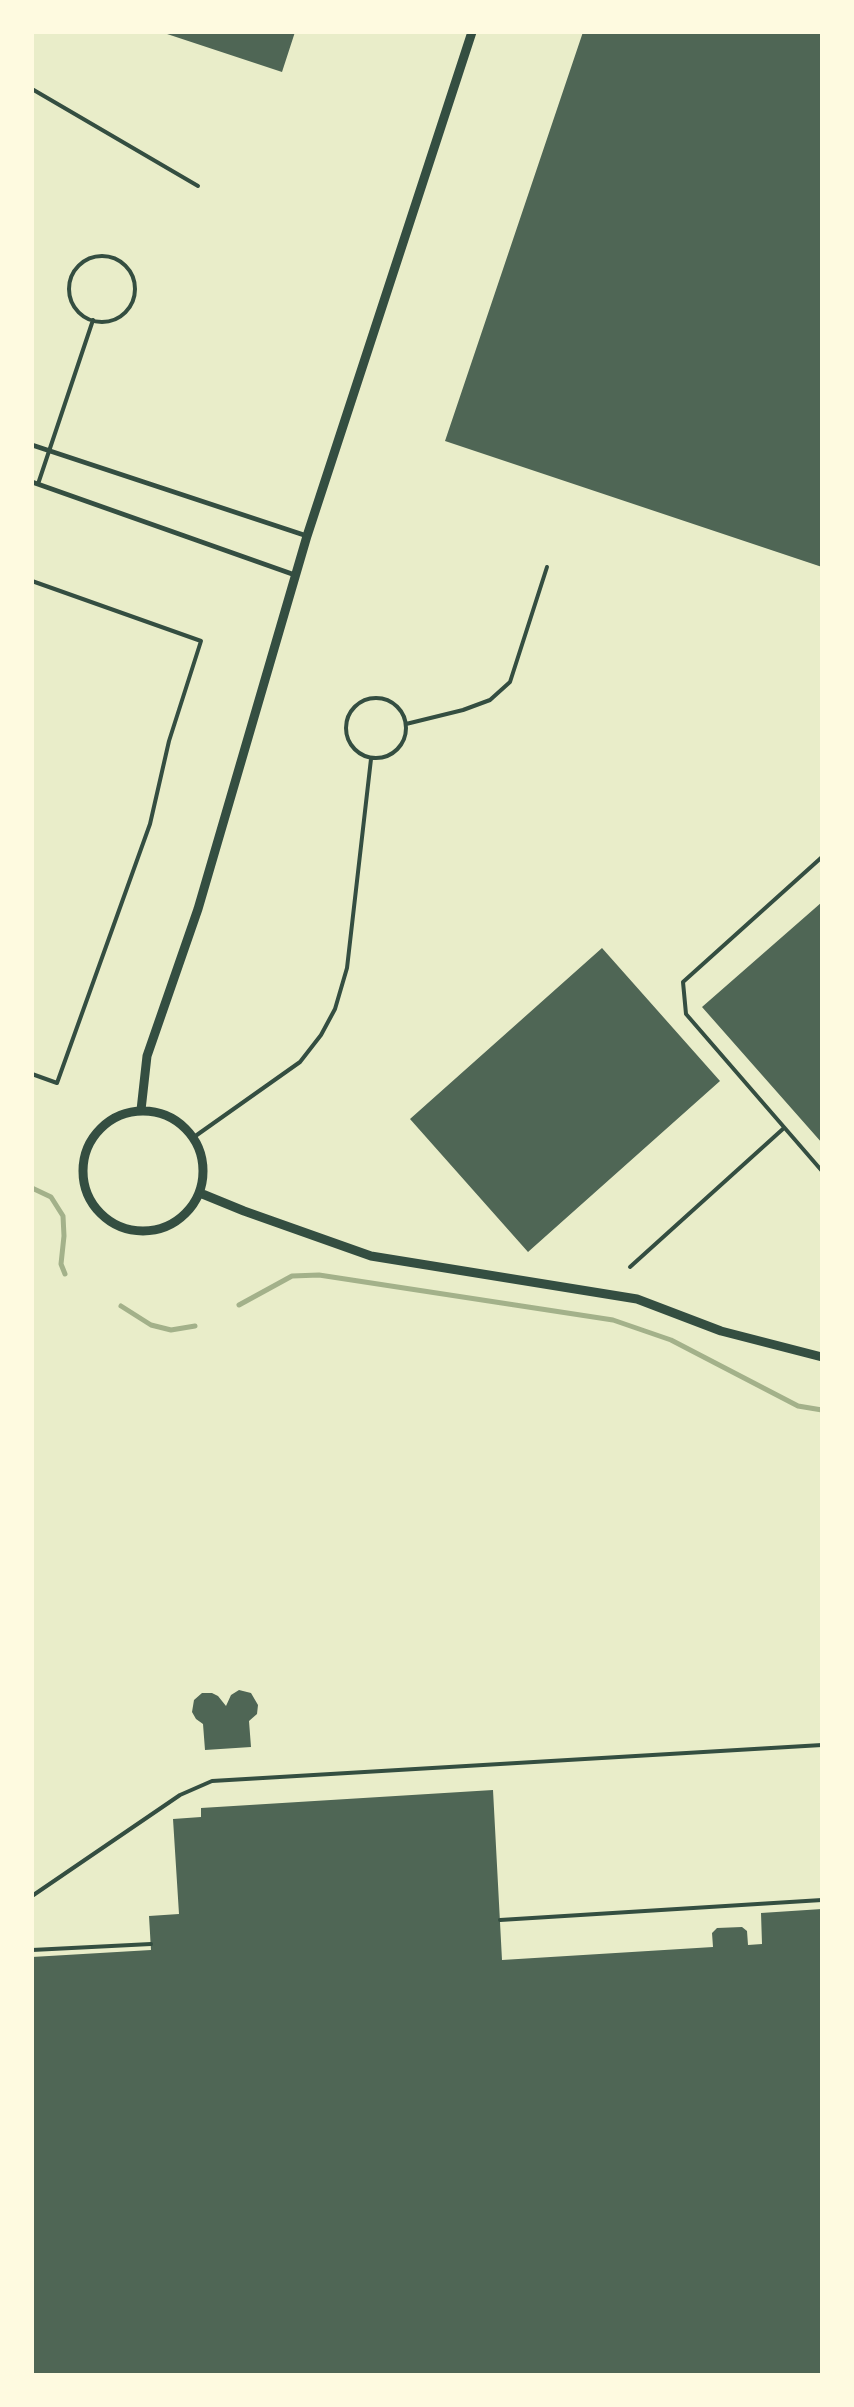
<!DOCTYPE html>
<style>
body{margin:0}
#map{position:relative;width:854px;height:2407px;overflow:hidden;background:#e9edc9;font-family:"Playfair Display",serif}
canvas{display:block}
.frame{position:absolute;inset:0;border:34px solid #fefae0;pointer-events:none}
</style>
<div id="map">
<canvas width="854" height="2407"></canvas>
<div class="frame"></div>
</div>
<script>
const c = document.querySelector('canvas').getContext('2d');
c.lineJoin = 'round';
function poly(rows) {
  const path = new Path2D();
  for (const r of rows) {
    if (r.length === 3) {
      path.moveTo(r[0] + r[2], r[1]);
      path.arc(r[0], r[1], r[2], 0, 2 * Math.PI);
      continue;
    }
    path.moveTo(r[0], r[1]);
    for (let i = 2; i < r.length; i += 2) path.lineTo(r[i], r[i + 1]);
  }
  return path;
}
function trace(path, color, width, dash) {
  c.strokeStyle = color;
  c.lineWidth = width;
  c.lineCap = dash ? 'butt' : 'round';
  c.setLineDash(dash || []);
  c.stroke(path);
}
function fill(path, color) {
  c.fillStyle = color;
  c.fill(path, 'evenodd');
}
trace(poly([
 [32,1188,51,1197,63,1216,64,1236,61,1264,65,1274],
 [239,1305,292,1276,319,1275,613,1320,671,1340,798,1406,822,1410],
 [121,1306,151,1325,171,1330,195,1326]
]), '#a3b18a', 5);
fill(poly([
 [161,32,295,32,282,72],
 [583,32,822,32,822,567,445,441],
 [822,902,822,1143,702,1007],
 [602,948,720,1081,528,1252,410,1119],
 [239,1690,251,1693,258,1705,257,1714,249,1721,251,1747,205,1750,203,1724,196,1719,192,1712,194,1700,202,1693,212,1693,218,1696,226,1706,231,1695],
 [493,1790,502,1960,713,1947,712,1933,717,1928,742,1927,747,1931,748,1945,762,1944,761,1913,822,1909,822,2374,34,2374,32,1957,151,1950,149,1916,179,1914,173,1819,201,1817,201,1808]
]), '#4f6655');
trace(poly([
 [32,89,198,186],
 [102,289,33],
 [38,484,93,320],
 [32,581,201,641,169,741,150,824,57,1083,32,1074],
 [376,728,30],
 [406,724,463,710,490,700,510,682,547,567],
 [822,857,683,982,686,1014,822,1171],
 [194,1137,300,1062,321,1035,335,1009,347,968,371,759],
 [630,1267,784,1128],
 [32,1896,180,1795,212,1781,822,1745],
 [500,1920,822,1900],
 [32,1950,151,1944]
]), '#344e41', 4);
trace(poly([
 [32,445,307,536],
 [32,482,295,575]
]), '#344e41', 5);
trace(poly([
 [141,1110,147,1056,198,909,307,536,472,32],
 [143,1171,60],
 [200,1193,244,1211,371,1256,637,1299,721,1331,822,1357]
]), '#344e41', 9);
</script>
